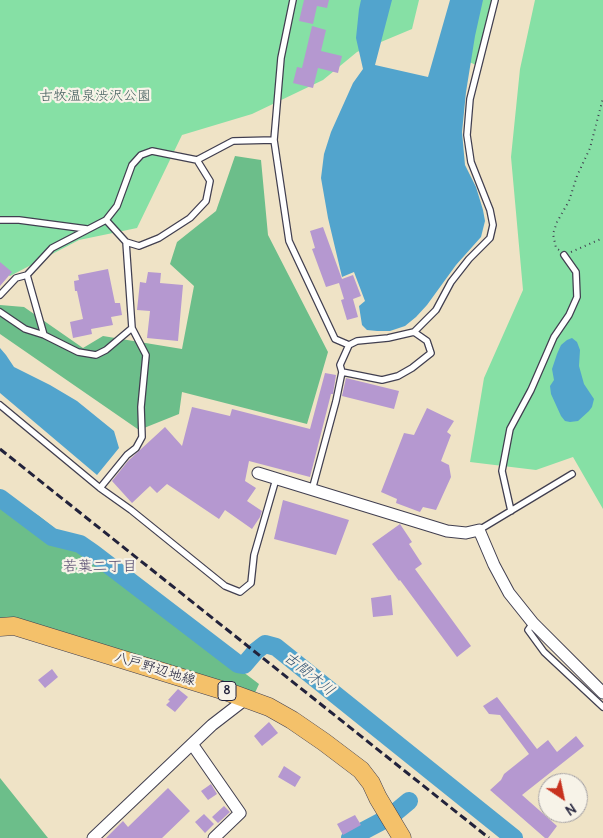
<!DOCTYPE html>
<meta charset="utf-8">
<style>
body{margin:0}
#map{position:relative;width:603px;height:838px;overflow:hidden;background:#efe3c6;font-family:Delius,sans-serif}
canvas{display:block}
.north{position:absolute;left:538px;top:773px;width:50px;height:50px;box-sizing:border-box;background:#f7f3e8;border:1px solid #a29fa3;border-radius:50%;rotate:146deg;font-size:14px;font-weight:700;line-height:20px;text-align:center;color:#22223b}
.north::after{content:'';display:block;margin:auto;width:18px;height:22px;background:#c8321e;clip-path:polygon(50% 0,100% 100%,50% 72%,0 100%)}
</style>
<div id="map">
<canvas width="603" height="838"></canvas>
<div class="north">N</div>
</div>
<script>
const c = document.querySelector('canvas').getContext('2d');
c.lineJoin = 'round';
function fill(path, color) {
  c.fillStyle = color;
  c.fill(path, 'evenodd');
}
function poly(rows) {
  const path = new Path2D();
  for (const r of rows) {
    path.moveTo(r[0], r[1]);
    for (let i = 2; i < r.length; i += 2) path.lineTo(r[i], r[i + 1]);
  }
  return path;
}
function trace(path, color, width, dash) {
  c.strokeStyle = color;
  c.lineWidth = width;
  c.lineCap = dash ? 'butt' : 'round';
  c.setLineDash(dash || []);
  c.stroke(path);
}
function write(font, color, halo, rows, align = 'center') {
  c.font = font + ' Delius,"Klee One",sans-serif';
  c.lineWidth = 4.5;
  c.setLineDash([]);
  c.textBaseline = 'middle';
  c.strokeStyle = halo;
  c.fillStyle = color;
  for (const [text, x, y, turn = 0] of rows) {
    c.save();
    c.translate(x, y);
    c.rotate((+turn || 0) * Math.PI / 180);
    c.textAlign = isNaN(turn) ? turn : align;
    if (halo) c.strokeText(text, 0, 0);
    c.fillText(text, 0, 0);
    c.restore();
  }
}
fill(poly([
 [0,0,419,0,412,29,357,52,323,80,252,114,182,135,137,228,79,240,10,276,0,272],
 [452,0,492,0,476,65,438,48],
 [535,0,603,0,603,509,573,457,536,470,470,462,484,378,523,290,511,157,520,69]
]), '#86e0a5');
fill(poly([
 [235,156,261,160,268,235,328,352,307,424,182,392,179,414,139,430,0,334,0,305,24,307,83,348,103,336,182,349,194,286,170,264,177,242,216,211],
 [0,491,39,516,82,550,259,684,254,695,0,622],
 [0,778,48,838,0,838]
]), '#6cbe8a');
fill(poly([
 [361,0,392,0,375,65,428,77,450,0,483,0,475,36,466,92,462,132,465,165,476,187,483,210,485,221,481,237,456,265,427,305,416,317,405,326,390,331,377,331,367,330,362,325,359,306,365,301,354,272,342,277,328,218,321,178,324,154,331,132,353,83,363,69,356,38,359,9],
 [572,338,577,342,580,350,579,366,584,384,594,399,592,407,589,411,578,421,570,422,565,421,561,416,551,394,550,386,554,380,552,369,557,354,561,345,567,340],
 [0,348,6,355,14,367,50,385,77,401,114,431,119,448,97,475,0,393]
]), '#52a4cd');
trace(poly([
 [0,498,52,537,80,544,93,553,238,664,244,665,256,651,265,644,276,647,514,838],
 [391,816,409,801],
 [350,838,384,820]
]), '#52a4cd', 18);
fill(poly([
 [304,0,329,0,327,8,317,6,313,24,299,21],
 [312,26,326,30,321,51,342,56,338,73,318,68,313,88,293,83,297,67,302,68],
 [323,227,342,279,353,275,361,296,353,299,358,317,347,320,341,300,344,299,339,283,326,287,312,249,315,248,310,231],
 [0,262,12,272,0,286],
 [108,269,115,303,120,303,122,315,111,317,113,325,91,329,92,334,73,338,70,322,83,319,77,291,75,291,74,281,79,280,78,275],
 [148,272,161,273,160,283,183,285,178,341,147,338,150,311,137,310,140,282,146,283],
 [325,373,336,375,333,394,331,394,310,477,249,461,245,481,256,488,247,501,262,511,260,517,252,529,225,510,219,519,167,484,157,493,150,486,132,503,112,481,128,461,165,427,182,446,192,407,230,416,232,409,310,429],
 [346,378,399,391,394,409,342,396],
 [427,408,454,421,447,432,451,435,441,461,449,465,451,477,436,510,423,507,420,512,396,503,397,499,381,492,404,433,414,435],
 [283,500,349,520,336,555,274,539],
 [400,524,412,542,409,544,422,564,415,569,471,646,457,657,400,580,399,581,372,544],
 [391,595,393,615,373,617,371,598],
 [52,669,58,677,45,688,38,680],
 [178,689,188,697,175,712,166,705,170,701,168,700],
 [497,697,537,749,548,740,557,752,576,736,584,746,522,795,557,826,548,838,545,838,490,790,501,780,504,774,529,754,500,715,489,714,483,706],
 [269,722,278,733,262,746,254,736],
 [284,766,301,777,295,787,278,777],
 [211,784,217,794,208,800,201,791],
 [168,788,190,811,162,838,106,838,123,821,128,827],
 [224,806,230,812,218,823,212,817],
 [204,814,214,824,205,833,195,822],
 [355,815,361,825,343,835,337,824]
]), '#b598d0');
const service = poly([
 [293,0,281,58,274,140,289,241,335,339,349,345,357,341,388,338,414,332,436,310,451,282,469,259,490,238,493,225,490,210,471,162,467,135,470,99,495,0],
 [0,220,19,220,87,229],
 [106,220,126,242,139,246,159,238,190,218,206,201,210,181,197,160],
 [126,242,132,328,106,350,96,355,78,352,44,335,27,275,52,248,106,220,117,206,132,165,141,155,152,151,197,160,233,141,274,140],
 [0,295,16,278,27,275],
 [0,312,25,329,44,335],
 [342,372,382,380,398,376,412,368,431,353,427,341,414,332],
 [0,405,100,488,131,510,225,586,240,592,251,583,254,555,276,479],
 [100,488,127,455,136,448,142,437,141,407,146,355,132,328],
 [312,490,336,401,342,372,340,365,349,345],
 [511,511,502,471,510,429,531,390,554,337,569,315,577,297,576,272,564,255],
 [479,530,572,474],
 [533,623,528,630,544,652,603,707]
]);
const minor = poly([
 [258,473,447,531,466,533,479,530,494,565,509,593,533,623,603,693],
 [192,744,240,813,214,838],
 [93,838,212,725,247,698]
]);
const primary = poly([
 [0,627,14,626,228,692,269,707,292,720,324,742,361,770,371,783,378,798,402,838]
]);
trace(service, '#413f50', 8);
trace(minor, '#413f50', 13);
trace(primary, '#413f50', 19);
trace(poly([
 [559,250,556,248,553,234,557,222,569,201,577,176,590,148,603,98],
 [571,252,603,238]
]), '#413f50', 2, [1, 4]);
trace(service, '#fff', 5.5);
trace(minor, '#fff', 11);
trace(primary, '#f4c16a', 18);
trace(poly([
 [0,449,489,838]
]), '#22223b', 3, [8, 4]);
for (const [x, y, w] of [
 [227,691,18]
]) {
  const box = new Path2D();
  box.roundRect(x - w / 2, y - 9.5, w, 19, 4);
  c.fillStyle = '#f7f3e8';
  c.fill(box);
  trace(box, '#22223b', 1);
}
write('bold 12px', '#22223b', null, [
 ["8",227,691]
]);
write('14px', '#405b5b', '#f7f3e8', [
 ["古牧温泉渋沢公園",95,96]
]);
write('14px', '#22223b', '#f7f3e8', [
 ["八戸野辺地線",155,669,17]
]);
write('15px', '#554b6f', '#f7f3e8', [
 ["若葉二丁目",100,567]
]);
write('italic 15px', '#355675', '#f7f3e8', [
 ["古間木川",309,674,39]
]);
</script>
